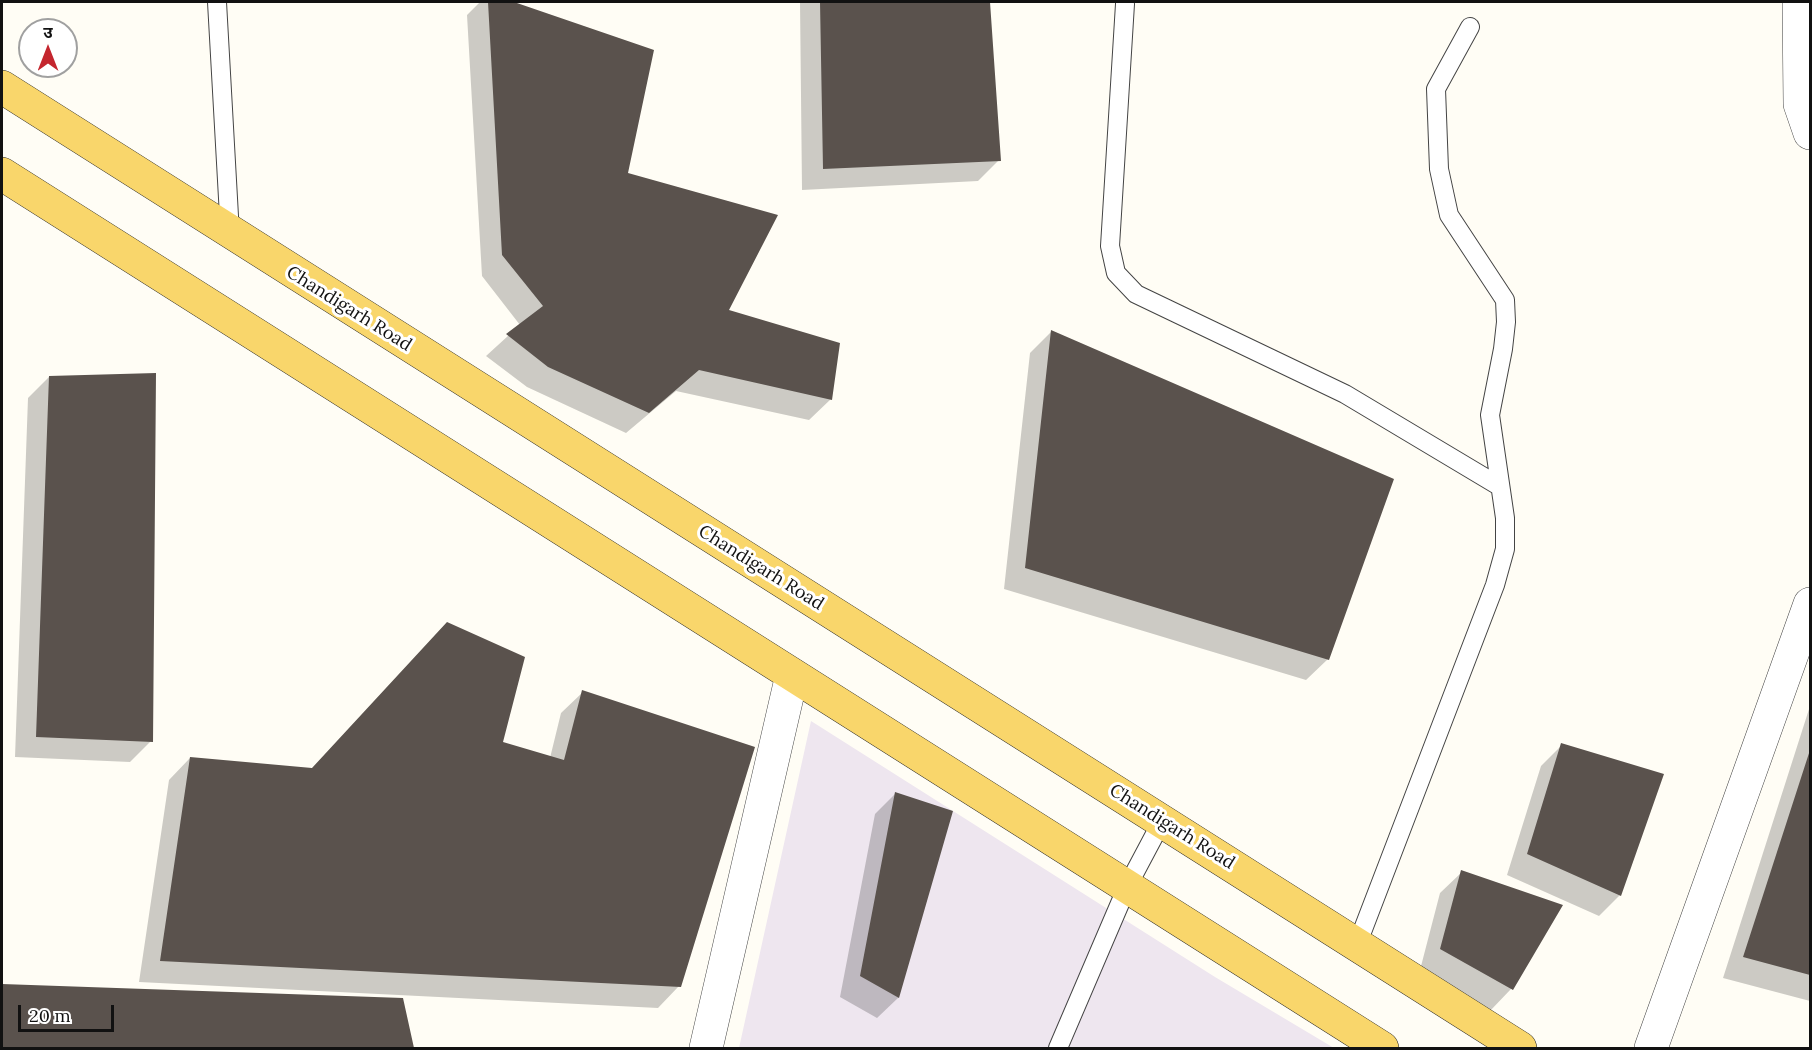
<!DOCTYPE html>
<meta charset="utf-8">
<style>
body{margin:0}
#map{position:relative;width:1812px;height:1050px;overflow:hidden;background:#fffdf5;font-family:Lora,"Noto Sans Devanagari",serif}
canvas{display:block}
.frame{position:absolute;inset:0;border:3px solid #111;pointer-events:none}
.north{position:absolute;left:18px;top:18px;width:60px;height:60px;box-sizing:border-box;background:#fff;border:2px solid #a0a0a0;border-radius:50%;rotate:0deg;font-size:16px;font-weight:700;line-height:24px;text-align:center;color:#111}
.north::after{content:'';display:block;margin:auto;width:21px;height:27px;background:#c4262e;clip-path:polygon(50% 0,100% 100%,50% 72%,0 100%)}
.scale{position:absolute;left:18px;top:1005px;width:96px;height:27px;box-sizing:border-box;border:3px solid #111;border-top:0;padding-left:8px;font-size:18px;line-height:21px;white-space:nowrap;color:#111;-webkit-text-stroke:4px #fff;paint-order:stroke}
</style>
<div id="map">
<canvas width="1812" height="1050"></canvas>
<div class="frame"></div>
<div class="north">उ</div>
<div class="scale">20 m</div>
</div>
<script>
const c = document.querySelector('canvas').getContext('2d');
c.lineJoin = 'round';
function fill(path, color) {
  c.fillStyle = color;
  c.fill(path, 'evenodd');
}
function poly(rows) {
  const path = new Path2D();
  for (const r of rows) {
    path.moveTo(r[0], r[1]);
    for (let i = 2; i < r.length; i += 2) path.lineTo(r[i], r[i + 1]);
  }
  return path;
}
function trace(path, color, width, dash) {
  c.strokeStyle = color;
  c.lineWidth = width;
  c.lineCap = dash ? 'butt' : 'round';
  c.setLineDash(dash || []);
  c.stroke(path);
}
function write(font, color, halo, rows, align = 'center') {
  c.font = font + ' Lora,serif';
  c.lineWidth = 6;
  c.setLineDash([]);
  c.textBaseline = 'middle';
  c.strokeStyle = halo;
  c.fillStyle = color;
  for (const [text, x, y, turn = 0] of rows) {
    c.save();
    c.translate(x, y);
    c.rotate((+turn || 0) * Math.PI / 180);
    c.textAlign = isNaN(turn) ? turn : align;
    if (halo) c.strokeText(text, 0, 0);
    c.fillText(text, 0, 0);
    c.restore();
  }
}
fill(poly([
 [811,721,1215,977,1334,1048,739,1048]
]), '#eee6ef');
fill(poly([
 [480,2,509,2,652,50,626,174,726,310,831,399,809,420,676,391,626,433,527,387,486,356,520,325,482,276,467,15],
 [800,2,989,2,999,160,978,181,802,190],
 [1051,332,1328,659,1306,680,1004,589,1030,353],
 [49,377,151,741,130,762,15,757,28,398],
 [583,692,679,986,658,1008,139,982,169,780,190,758,311,769,501,743,550,758,561,713],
 [1810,706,1810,1001,1723,978],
 [1562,745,1620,895,1599,916,1507,875,1541,766],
 [896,793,951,812,898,998,877,1018,840,997,875,814],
 [1462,872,1561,906,1511,989,1490,1011,1420,970,1440,893],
 [2,986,401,1000,412,1048,2,1048]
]), '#0003');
fill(poly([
 [488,2,514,2,654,50,628,173,778,215,729,310,840,343,832,400,699,370,649,413,548,367,506,334,543,306,502,255],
 [820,2,990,2,1001,161,823,169],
 [1051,330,1394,479,1329,660,1025,568],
 [156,373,153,742,36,737,49,376],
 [447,622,525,657,503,742,564,760,582,690,755,747,681,987,160,961,190,757,312,768],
 [1561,743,1664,774,1621,896,1527,854],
 [1810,750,1810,975,1743,957],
 [895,792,953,811,899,998,860,976],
 [1461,870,1563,905,1513,990,1440,949],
 [2,984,403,998,414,1048,2,1048]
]), '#5a524d');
const service = poly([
 [217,2,230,234],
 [1125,4,1110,246,1116,273,1136,294,1345,394,1499,486],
 [1357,945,1495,585,1505,549,1505,518,1490,415,1503,349,1506,322,1505,300,1449,215,1439,169,1436,89,1470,27],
 [1058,1048,1127,887,1162,821]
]);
const minor = poly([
 [1799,2,1800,104,1810,133],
 [706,1048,792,675],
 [1651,1048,1810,604]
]);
const primary = poly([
 [2,87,1520,1048],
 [2,174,1382,1048]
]);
trace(service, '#444', 20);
trace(minor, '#444', 34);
trace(primary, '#222', 34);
trace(service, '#fff', 18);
trace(minor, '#fff', 33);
trace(primary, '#f9d66b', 33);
write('18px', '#111', '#fff', [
 ["Chandigarh Road",349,309,32],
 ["Chandigarh Road",761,568,32],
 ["Chandigarh Road",1172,827,32]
]);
</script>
